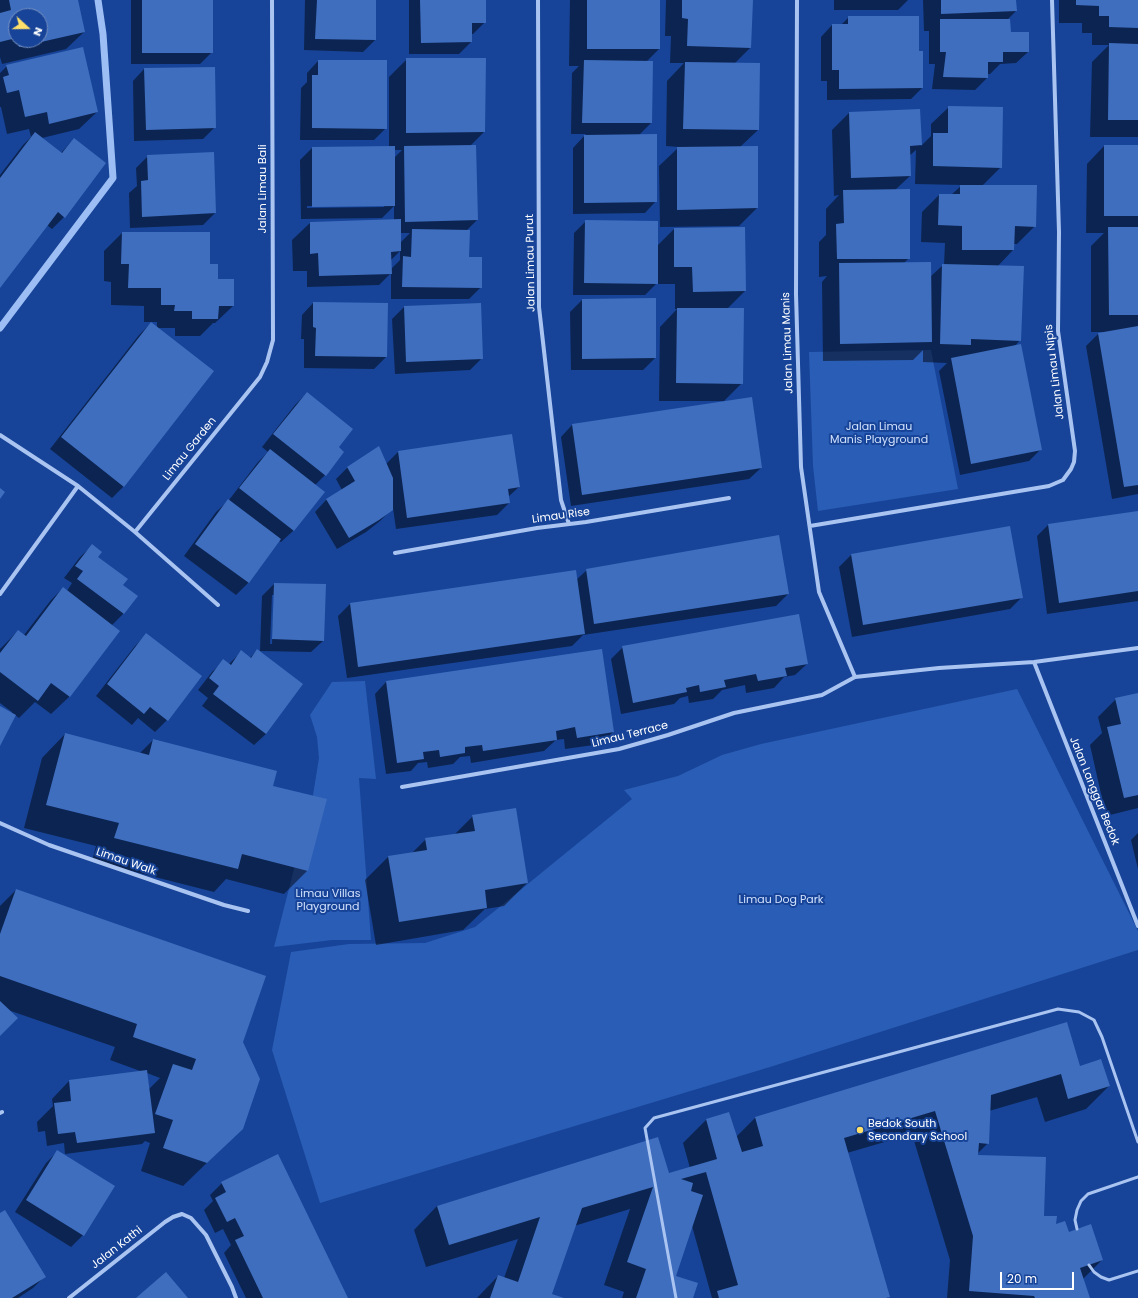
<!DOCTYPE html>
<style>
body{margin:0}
#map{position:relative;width:1138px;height:1298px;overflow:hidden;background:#174498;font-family:Poppins,sans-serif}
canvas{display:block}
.north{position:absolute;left:8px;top:8px;width:40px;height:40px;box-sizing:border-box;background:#174498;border:1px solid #748fc1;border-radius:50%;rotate:111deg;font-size:11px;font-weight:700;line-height:16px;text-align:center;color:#fff}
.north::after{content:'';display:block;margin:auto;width:14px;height:18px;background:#ffe06a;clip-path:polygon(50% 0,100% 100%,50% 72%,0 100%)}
.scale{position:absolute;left:1000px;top:1272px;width:74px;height:18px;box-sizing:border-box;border:2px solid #fff;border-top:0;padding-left:5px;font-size:12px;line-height:14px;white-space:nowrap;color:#fff;-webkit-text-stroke:3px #174498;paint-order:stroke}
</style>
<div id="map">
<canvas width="1138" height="1298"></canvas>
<div class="north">N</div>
<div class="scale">20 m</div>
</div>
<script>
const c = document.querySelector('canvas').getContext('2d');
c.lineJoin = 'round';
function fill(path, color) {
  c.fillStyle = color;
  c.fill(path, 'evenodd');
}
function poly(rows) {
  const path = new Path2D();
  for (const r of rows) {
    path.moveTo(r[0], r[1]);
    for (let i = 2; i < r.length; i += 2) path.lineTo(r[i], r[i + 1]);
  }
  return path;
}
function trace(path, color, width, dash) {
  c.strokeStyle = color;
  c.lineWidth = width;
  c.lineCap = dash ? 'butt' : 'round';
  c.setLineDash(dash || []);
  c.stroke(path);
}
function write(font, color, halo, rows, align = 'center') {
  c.font = font + ' Poppins,sans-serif';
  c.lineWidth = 4;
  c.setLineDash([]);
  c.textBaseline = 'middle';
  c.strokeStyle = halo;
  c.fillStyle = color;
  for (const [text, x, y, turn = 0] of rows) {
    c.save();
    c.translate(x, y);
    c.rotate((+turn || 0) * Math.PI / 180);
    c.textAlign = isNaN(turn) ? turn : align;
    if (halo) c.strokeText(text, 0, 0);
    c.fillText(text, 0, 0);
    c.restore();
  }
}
fill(poly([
 [931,350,958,489,818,511,813,466,809,352],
 [365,681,376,779,359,778,371,940,332,940,274,947,313,795,319,758,317,737,310,715,332,682],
 [1017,689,1138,931,1138,950,770,1067,320,1203,272,1050,291,952,349,944,425,943,475,927,632,799,624,790,678,776,722,755,761,744]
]), '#2a5db6');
fill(poly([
 [0,0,77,0,84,32,66,49,2,64,0,57],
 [16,16,40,16,40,40,16,40],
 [131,0,212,0,212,52,200,64,131,64],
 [305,0,375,0,375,40,363,52,304,50],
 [409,0,485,0,485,22,473,34,471,34,471,42,459,54,409,54],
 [570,0,659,0,659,49,646,62,651,123,639,135,656,201,645,213,573,214,573,148,586,134,571,134,572,73,579,66,569,66],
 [666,0,752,0,750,48,734,64,758,130,740,147,757,208,739,226,660,227,659,166,679,147,666,146,667,81,684,63,670,63,671,36,665,36],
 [834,0,908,0,898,10,834,10],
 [923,0,1015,0,1016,11,1007,20,1010,33,1028,52,1016,63,1000,64,990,74,987,74,987,78,975,90,932,89,935,64,929,64,929,31,924,31],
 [1059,0,1138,0,1138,137,1090,137,1092,62,1109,45,1092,45,1092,33,1082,33,1082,23,1059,23],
 [849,17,918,52,922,88,911,99,827,100,827,81,821,81,821,37,832,25,841,25],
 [407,59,485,59,484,132,470,146,477,220,466,231,468,258,481,287,469,299,391,299,391,273,379,285,307,287,307,271,293,271,292,240,310,223,394,221,394,206,382,218,301,219,300,160,312,148,389,147,389,77],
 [394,150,402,150,394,158],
 [384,205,384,207,307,208,307,206],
 [400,233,410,233,400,243],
 [400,251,400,260,390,270,390,261],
 [318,61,386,128,374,140,300,140,301,88,307,82,307,73],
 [7,66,97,112,79,129,42,138,61,153,74,139,105,163,64,217,52,229,47,225,0,286,0,175,23,145,31,137,29,129,7,134,1,107,0,107,0,73],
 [144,69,215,127,203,139,134,141,133,81],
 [949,107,1001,167,982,186,1035,226,1017,244,1013,244,1013,250,997,267,1020,340,1015,346,1041,449,1029,461,960,475,939,371,947,363,923,362,923,350,913,360,823,361,822,282,827,276,819,277,819,242,826,235,826,209,839,195,834,196,832,130,849,113,919,110,921,146,931,136,931,124],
 [916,150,915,184,962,185,951,195,939,195,922,212,921,242,945,243,944,265,943,265,930,277,904,263,909,258,895,190,910,176,909,156],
 [1104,146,1138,146,1138,494,1112,499,1086,346,1098,334,1104,333,1103,332,1091,332,1091,246,1104,233,1086,233,1087,164],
 [148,156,215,213,203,225,130,228,129,193,137,186,136,168],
 [586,221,657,246,674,229,744,228,745,291,727,309,742,383,724,401,659,401,660,327,677,309,675,309,675,284,656,284,645,295,573,295,574,233],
 [122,233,209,265,233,306,215,323,213,323,200,336,175,336,175,328,157,328,124,486,112,498,50,449,139,335,151,323,157,328,157,322,144,322,144,306,111,305,111,282,104,281,104,251],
 [655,299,655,358,643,370,571,370,570,312,582,300],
 [313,303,386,357,374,369,304,368,304,339,301,339,302,315],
 [404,307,482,358,470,370,395,374,392,319],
 [307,393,338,447,343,452,325,475,315,485,323,492,293,531,281,542,279,541,248,583,236,595,184,556,216,512,229,500,258,462,268,452,262,447,295,405],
 [572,425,761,468,749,479,571,506,561,437],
 [511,435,519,487,508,497,509,503,497,515,396,529,393,508,380,521,366,532,337,549,315,512,326,500,342,490,336,479,348,467,386,464,398,452],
 [1138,512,1138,601,1047,614,1037,536,1048,525],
 [92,546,97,557,122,585,136,596,123,614,112,625,119,631,69,697,51,714,35,702,19,718,15,715,0,744,0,707,12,713,12,712,0,703,0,649,18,631,24,635,51,600,63,588,67,591,72,583,64,578,80,557],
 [851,555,1022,597,1010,609,852,637,839,567],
 [587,570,788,594,776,606,583,635,572,646,347,678,338,616,350,604,576,580],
 [274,584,323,641,311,652,260,651,262,596],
 [272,595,274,595,272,644,270,644],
 [147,634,167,720,155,732,138,718,132,725,96,696,135,646],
 [623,647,807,664,795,675,784,677,774,688,746,693,745,685,722,690,713,699,689,703,688,696,680,698,674,704,621,714,611,659],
 [257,650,266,734,254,745,202,706,208,698,198,690,212,672,224,661,229,664,241,652,250,658],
 [386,682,613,732,601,744,565,749,564,739,556,740,544,751,471,763,470,756,460,757,453,764,428,768,427,762,418,763,411,771,386,774,375,694],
 [1138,694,1138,808,1106,816,1090,745,1102,733,1098,717,1116,699],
 [65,734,140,753,153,740,272,787,307,871,284,894,226,879,214,892,92,861,96,846,24,828,42,758],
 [473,816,527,883,504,906,485,909,463,930,376,945,365,880,388,857,412,853,426,839,454,835],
 [1138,833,1138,869,1131,840],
 [16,890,242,1042,218,1152,183,1186,141,1171,150,1143,145,1141,142,1144,65,1154,64,1143,47,1146,45,1131,38,1132,37,1122,53,1106,52,1099,69,1081,143,1072,110,1060,115,1047,8,1010,0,1035,0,906],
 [147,1073,160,1078,149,1089],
 [1066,1023,1079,1067,1109,1086,1086,1109,1045,1122,1037,1097,989,1111,988,1143,977,1154,977,1156,1043,1217,1068,1233,1102,1260,1083,1279,1089,1298,947,1298,950,1260,912,1134,847,1153,888,1297,887,1298,712,1298,692,1226,674,1276,692,1298,622,1298,624,1292,604,1285,630,1209,574,1226,551,1294,562,1298,477,1298,498,1276,504,1278,518,1239,426,1267,414,1230,437,1206,668,1175,690,1168,683,1143,706,1120,729,1113,736,1137,755,1118],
 [58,1151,83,1235,71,1247,15,1212,46,1163],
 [222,1183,347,1298,246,1298,224,1253,231,1245,223,1229,215,1233,204,1210,213,1201,210,1195],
 [0,1215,45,1276,33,1288,18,1298,0,1298]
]), '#0007');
trace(poly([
 [0,328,113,178,103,34,98,0]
]), '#9cbef4', 7);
fill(poly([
 [9,0,78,0,85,32,19,47,17,40,40,40,40,16,16,16,16,38,0,42,0,13,11,10],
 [142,0,213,0,213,53,142,53],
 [317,0,376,0,376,40,315,39],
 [420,0,486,0,486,23,472,23,472,42,421,43],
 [587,0,660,0,660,49,587,49],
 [682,0,753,0,751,48,687,46,688,19,682,18],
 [941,0,1016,0,1017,11,941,14],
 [1076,0,1138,0,1138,28,1109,27,1109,16,1099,16,1099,6,1076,5],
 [848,16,919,16,919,51,923,51,923,88,839,89,839,70,832,70,832,24,848,24],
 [940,19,1010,19,1011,32,1029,32,1029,52,1003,52,1003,62,988,62,988,78,943,77,946,52,940,52],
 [1109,43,1138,44,1138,120,1108,120],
 [83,47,98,112,49,124,47,112,25,117,19,90,7,93,3,77,9,75,6,65],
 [406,58,486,58,485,132,406,133],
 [318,60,387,60,387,129,312,128,312,75,318,75],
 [584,60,653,61,652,123,582,123],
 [685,62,760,63,759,130,683,129],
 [215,67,216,128,146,130,144,68],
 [948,106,1003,107,1002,168,933,166,933,133,948,133],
 [920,109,922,145,910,146,911,176,851,178,849,112],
 [35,132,62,153,74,138,106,163,65,218,58,212,0,288,0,178],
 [657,134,657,202,584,203,584,135],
 [476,145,478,220,405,222,404,146],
 [1104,145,1138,145,1138,216,1104,216],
 [395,146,395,206,312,207,312,147],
 [758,146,758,208,677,210,677,147],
 [214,152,216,213,142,217,141,181,148,180,147,155],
 [960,185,1037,185,1036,227,1015,226,1014,250,962,250,962,226,938,225,939,194,960,194],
 [910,189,910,259,837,259,836,224,844,223,843,190],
 [401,219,401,251,391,252,392,274,319,276,318,253,310,254,310,222],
 [585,220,658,221,658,284,584,283],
 [745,227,746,291,693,292,692,267,674,267,674,228],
 [1108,227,1138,227,1138,315,1109,315],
 [412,229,470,230,469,257,482,257,482,288,402,287,403,256,411,257],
 [122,232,210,232,210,264,218,264,218,279,234,279,234,306,219,306,218,319,192,319,192,311,174,311,175,305,161,305,161,288,128,288,129,264,121,264],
 [931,262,932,342,840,344,839,263],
 [942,264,1024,266,1021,341,971,339,971,345,940,344],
 [656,298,656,358,582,359,582,299],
 [313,302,388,303,387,357,315,356,316,328,313,327],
 [481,303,483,359,406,362,404,306],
 [677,308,744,308,743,384,676,383],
 [151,322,214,371,124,487,61,437],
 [1138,326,1138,485,1124,487,1098,333],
 [1021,344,1042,450,971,464,951,358],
 [307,392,353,429,339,447,344,452,326,476,273,434],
 [752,397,762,468,582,495,572,424],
 [512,434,520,487,508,489,510,503,407,518,398,451],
 [379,446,393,478,393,510,379,520,349,538,326,499,355,481,347,467],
 [270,449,325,492,294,531,239,488],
 [0,488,5,492,0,499],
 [228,499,281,539,249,583,195,544],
 [1138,511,1138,591,1059,603,1048,524],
 [1010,526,1023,598,863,625,851,554],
 [779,535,789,594,594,624,586,569],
 [92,544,102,552,98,557,128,579,123,585,138,596,124,614,77,579,83,571,75,566],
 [576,570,585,634,358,667,350,603],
 [274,583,326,584,324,641,272,639],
 [63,587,120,631,70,697,51,683,38,701,0,672,0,653,18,630,26,636],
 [799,614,808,664,785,668,787,676,758,681,756,674,724,680,726,687,700,692,699,685,686,688,687,692,633,703,622,646],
 [146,633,202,676,168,721,150,707,144,714,107,684],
 [257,649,303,684,266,734,213,694,219,686,209,678,223,659,231,665,241,650,251,658],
 [602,649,614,732,577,738,575,727,556,731,557,740,483,751,482,745,465,747,465,753,440,757,439,750,423,752,424,759,397,763,386,681],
 [1138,693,1138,795,1124,798,1107,727,1121,724,1115,698],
 [0,706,16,715,0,746],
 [65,733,149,755,153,739,277,771,273,786,327,799,308,871,242,854,238,869,114,838,119,823,46,805],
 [516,808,528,883,485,890,487,908,399,922,388,856,427,850,425,838,475,831,472,815],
 [16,889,266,976,243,1042,260,1079,243,1129,207,1163,163,1148,173,1120,155,1114,173,1064,192,1070,196,1059,133,1037,137,1024,0,976,0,934],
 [0,1001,18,1018,0,1036],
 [1067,1022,1080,1066,1101,1059,1110,1086,1068,1099,1061,1074,991,1095,989,1144,979,1143,978,1155,1046,1157,1044,1216,1057,1216,1056,1224,1065,1221,1069,1232,1091,1224,1103,1260,1080,1268,1090,1298,1035,1298,1034,1296,969,1291,973,1236,935,1111,844,1138,890,1297,886,1298,719,1298,717,1291,738,1285,706,1172,681,1179,693,1183,691,1191,703,1195,676,1276,698,1283,693,1298,636,1298,646,1269,627,1262,653,1187,582,1208,552,1294,564,1298,490,1298,498,1275,518,1282,540,1217,449,1245,437,1206,658,1137,669,1173,717,1159,706,1119,729,1112,742,1152,763,1146,755,1117],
 [147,1070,155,1133,77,1143,75,1132,58,1134,54,1103,71,1101,69,1080],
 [57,1150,115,1186,84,1236,26,1200],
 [278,1154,298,1195,348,1298,263,1298,235,1240,244,1236,235,1218,227,1222,215,1198,226,1192,221,1182],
 [5,1210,46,1277,12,1298,0,1298,0,1213],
 [166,1272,188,1298,136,1298,144,1291]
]), '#3f6ebf');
trace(poly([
 [1077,1229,1075,1220,1077,1210,1081,1201,1088,1194,1138,1177],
 [1089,1265,1094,1272,1101,1277,1109,1280,1138,1271],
 [676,1298,645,1128,654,1118,1058,1009,1079,1012,1094,1020,1102,1037,1138,1142]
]), '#aac4f2', 3);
trace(poly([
 [538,0,539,307,561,500,569,524],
 [797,0,796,294,801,467,819,592,855,677],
 [0,435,78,486,135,532,218,605],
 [810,526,1049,486,1063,480,1071,469,1074,462,1075,451,1058,331,1059,232,1052,0],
 [135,532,260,377,267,362,273,340,272,0],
 [395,553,537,528,586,522,729,498],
 [0,594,78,486],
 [1034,662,1138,926],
 [402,787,619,749,668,735,734,713,822,695,855,677,939,668,1034,662,1138,648],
 [0,823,49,845,224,905,248,911],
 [0,1113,2,1112],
 [69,1298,165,1222,173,1217,182,1214,191,1218,206,1235,232,1287,236,1298]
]), '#aac4f2', 4);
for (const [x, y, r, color] of [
 [860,1130,4,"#ffe06a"]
]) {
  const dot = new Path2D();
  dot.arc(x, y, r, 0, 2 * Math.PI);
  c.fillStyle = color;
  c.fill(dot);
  trace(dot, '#174498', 1.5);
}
write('11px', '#fff', '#174498', [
 ["Jalan Limau Bali",263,189,-90],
 ["Jalan Limau Purut",531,263,-91],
 ["Jalan Limau Manis",788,343,-92],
 ["Jalan Limau Nipis",1055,372,-97],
 ["Limau Garden",190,449,-51],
 ["Limau Rise",561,516,-8],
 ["Limau Terrace",630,735,-14],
 ["Jalan Langgar Bedok",1094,791,68],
 ["Limau Walk",126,862,19],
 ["Jalan Kathi",117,1248,-38]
]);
write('11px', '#d1e1fc', '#174498', [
 ["Jalan Limau",879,427],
 ["Manis Playground",879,440],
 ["Limau Villas",328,894],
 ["Playground",328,907],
 ["Limau Dog Park",781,900]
]);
write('11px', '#fff', '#174498', [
 ["Bedok South",868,1124],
 ["Secondary School",868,1137]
], 'left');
</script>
